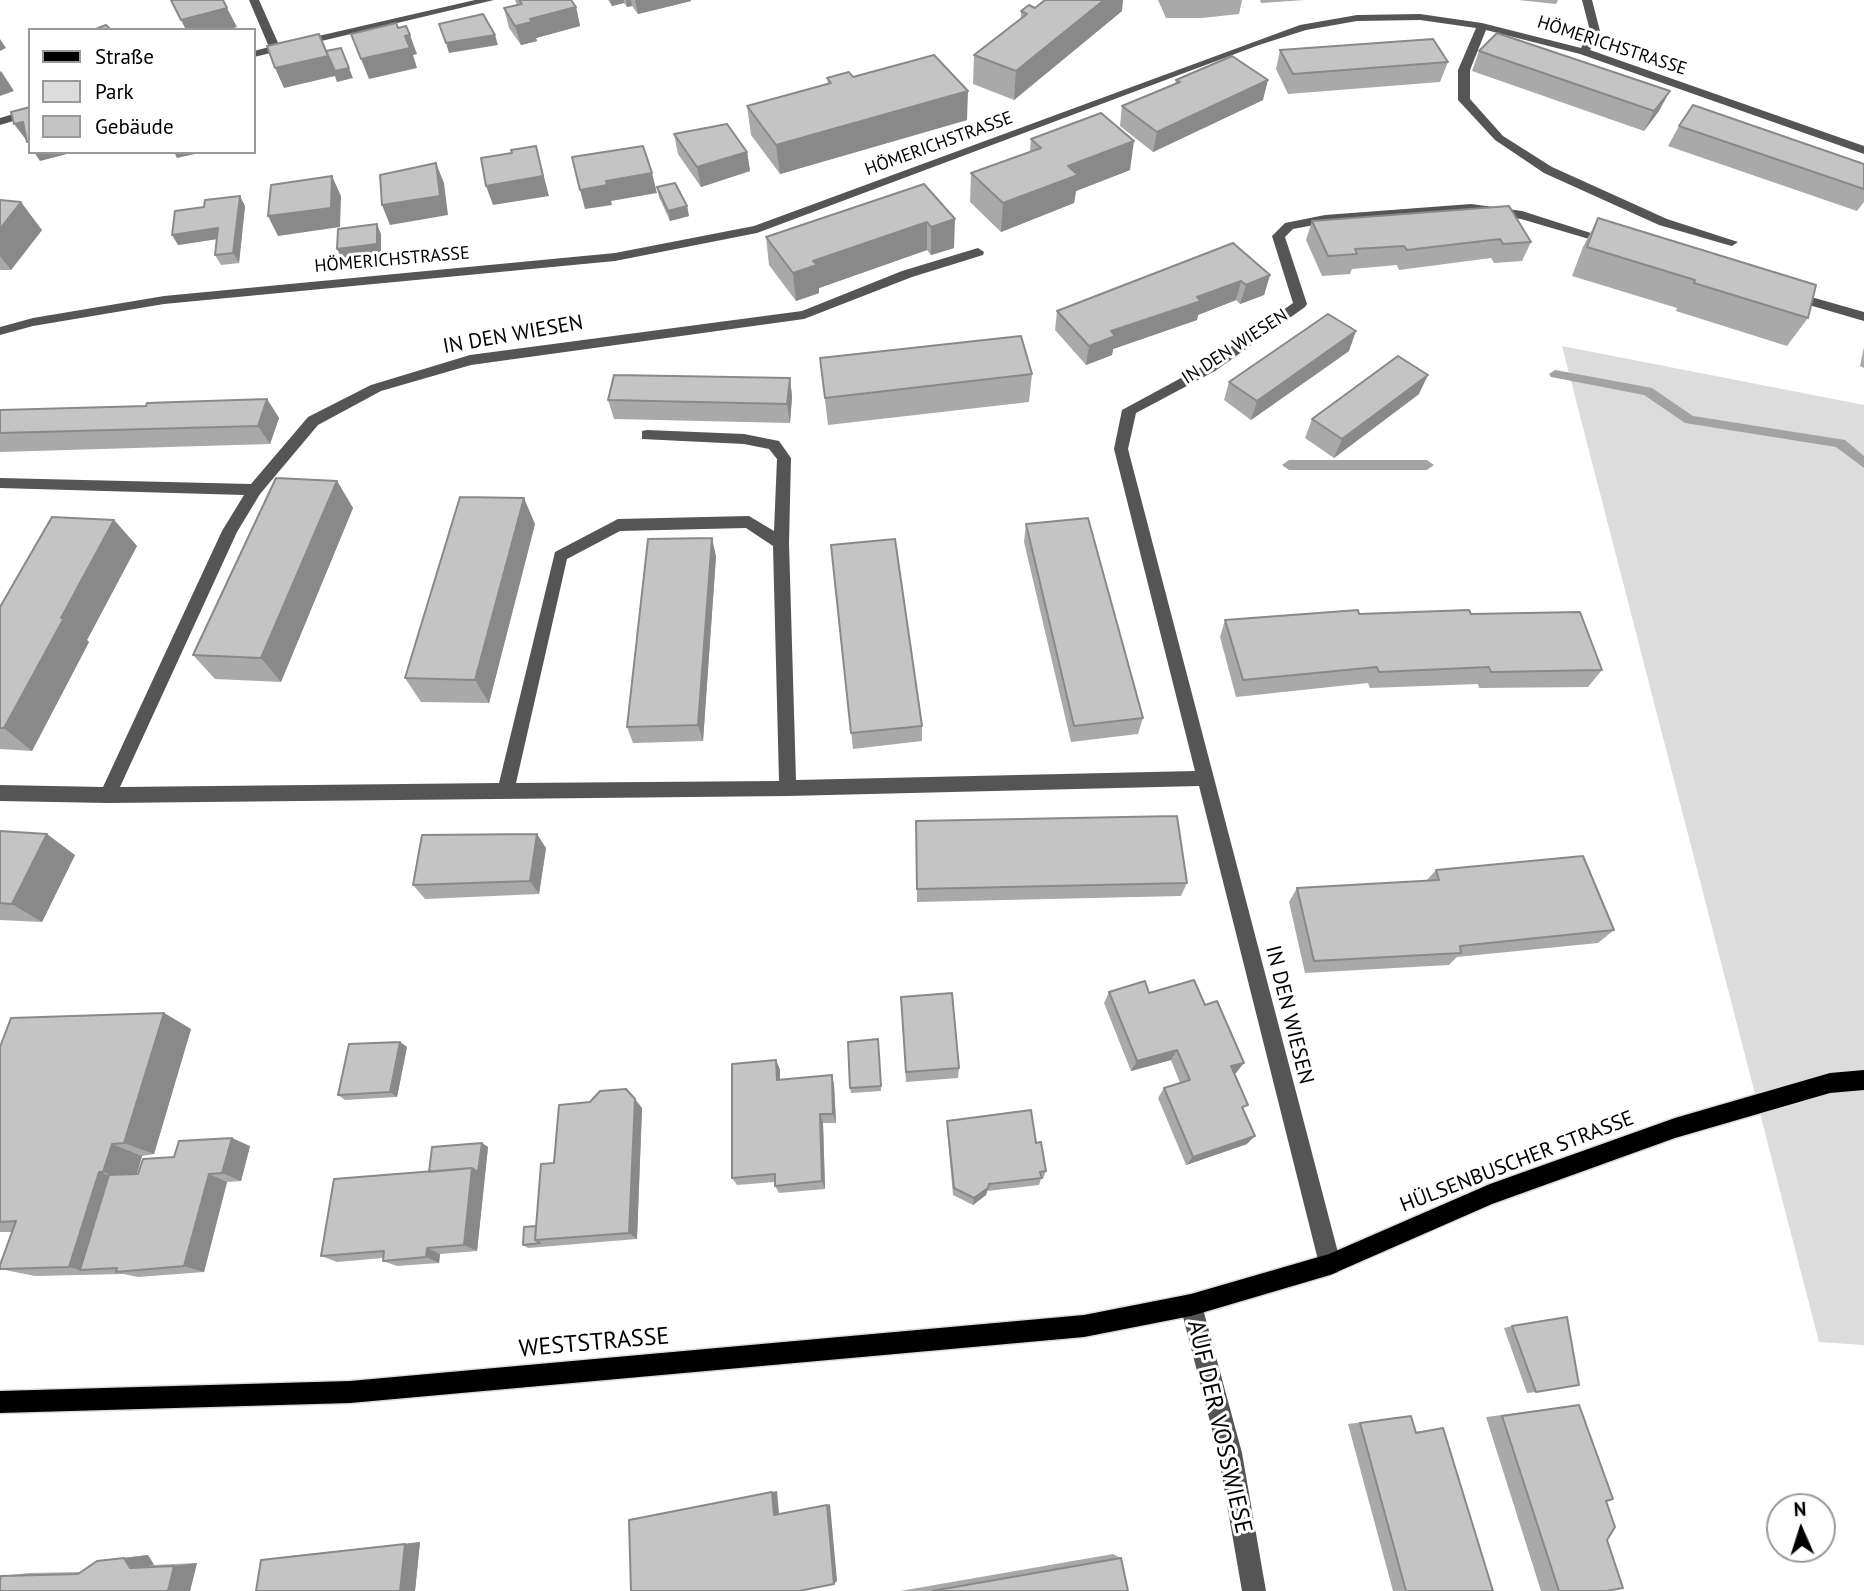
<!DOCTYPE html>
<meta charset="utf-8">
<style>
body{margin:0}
#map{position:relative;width:1864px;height:1591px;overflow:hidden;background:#fff;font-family:"PT Sans",sans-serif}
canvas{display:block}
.legend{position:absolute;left:28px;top:28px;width:228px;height:126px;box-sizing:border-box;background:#fff;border:2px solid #999;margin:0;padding:9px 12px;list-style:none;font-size:21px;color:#000}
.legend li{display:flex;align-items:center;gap:14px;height:35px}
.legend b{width:35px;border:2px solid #999}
.north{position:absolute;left:1766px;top:1493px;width:70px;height:70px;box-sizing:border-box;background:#fff;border:2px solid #999;border-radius:50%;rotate:357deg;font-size:19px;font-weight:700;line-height:28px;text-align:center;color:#000}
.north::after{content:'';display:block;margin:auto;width:24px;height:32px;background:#000;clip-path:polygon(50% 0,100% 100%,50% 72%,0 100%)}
</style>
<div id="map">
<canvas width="1864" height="1591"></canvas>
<ul class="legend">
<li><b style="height:9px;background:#000"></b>Straße</li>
<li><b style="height:19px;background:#dcdcdc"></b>Park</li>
<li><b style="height:19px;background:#c4c4c4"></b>Gebäude</li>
</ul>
<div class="north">N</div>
</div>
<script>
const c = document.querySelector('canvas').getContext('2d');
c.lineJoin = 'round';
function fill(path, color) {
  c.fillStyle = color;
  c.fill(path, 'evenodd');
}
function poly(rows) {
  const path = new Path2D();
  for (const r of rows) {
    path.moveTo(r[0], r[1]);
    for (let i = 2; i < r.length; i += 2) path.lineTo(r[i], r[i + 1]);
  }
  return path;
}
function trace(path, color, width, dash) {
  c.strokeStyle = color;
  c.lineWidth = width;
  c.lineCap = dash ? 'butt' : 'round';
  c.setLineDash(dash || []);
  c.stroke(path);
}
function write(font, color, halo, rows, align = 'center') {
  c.font = font + ' "PT Sans",sans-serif';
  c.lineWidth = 6;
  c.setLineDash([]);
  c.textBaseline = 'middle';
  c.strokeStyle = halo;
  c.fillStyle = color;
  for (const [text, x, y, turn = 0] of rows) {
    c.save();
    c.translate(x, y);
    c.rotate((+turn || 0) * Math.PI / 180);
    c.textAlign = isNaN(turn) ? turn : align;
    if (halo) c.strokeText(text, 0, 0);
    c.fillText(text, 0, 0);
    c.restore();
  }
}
fill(poly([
 [1562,346,1864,405,1864,1345,1819,1342]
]), '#dcdcdc');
fill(poly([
 [1555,370,1652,388,1693,416,1845,440,1864,456,1864,468,1836,447,1685,423,1644,395,1551,377,1549,374,1555,370],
 [1289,460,1427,460,1434,465,1427,470,1289,470,1282,465,1289,460]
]), '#a3a3a3');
const major = poly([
 [1864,1070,1864,1090,1830,1093,1675,1138,1492,1204,1330,1275,1191,1316,1084,1337,350,1403,0,1413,0,1391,350,1381,1084,1315,1191,1294,1329,1254,1490,1184,1675,1118,1830,1073,1864,1070]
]);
trace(major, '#dbdbdb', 3);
fill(poly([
 [249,0,259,0,279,45,475,0,494,0,254,57,254,51,269,47,249,0],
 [1582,0,1592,0,1600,31,1590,50,1864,146,1864,154,1580,54,1486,30,1470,70,1470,99,1503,136,1552,167,1667,219,1738,242,1732,246,1728,245,1659,225,1544,173,1495,140,1458,100,1458,70,1476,28,1420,20,1357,21,1306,30,1259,45,757,233,615,261,164,304,33,326,0,335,0,327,33,318,164,296,615,253,754,226,1300,25,1357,15,1420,14,1482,23,1581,48,1590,31,1582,0],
 [30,109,30,116,0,125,0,118,30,109],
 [1471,204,1522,211,1619,242,1613,246,1521,219,1471,212,1325,223,1293,229,1285,237,1307,304,1305,307,1215,371,1136,413,1128,449,1341,1264,1338,1272,1330,1275,1322,1272,1319,1264,1199,786,788,796,108,803,0,801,0,785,103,787,222,531,244,495,0,488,0,478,251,484,308,417,371,385,470,355,802,311,902,271,978,248,984,252,983,255,912,277,804,319,471,365,381,391,318,425,260,494,237,532,120,787,499,783,555,552,618,519,749,516,774,531,777,459,769,449,744,444,642,439,642,431,647,430,744,434,779,441,791,458,789,543,796,780,1195,771,1114,449,1122,410,1205,365,1293,303,1272,236,1285,223,1325,215,1471,204],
 [746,528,773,546,779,781,516,783,567,559,620,531,746,528],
 [1790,291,1864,312,1864,321,1785,298,1783,295,1790,291],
 [1191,1294,1199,1297,1202,1305,1242,1453,1266,1591,1242,1591,1218,1453,1180,1305,1183,1297,1191,1294]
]), '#555');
fill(major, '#000');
fill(poly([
 [515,0,571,0,576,7,580,26,536,38,537,41,521,45,509,28,504,8,517,5],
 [608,0,691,0,691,1,638,14,632,6,627,7,624,3,612,6],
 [1158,0,1242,0,1239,14,1202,18,1166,18],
 [1260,0,1305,0,1261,3],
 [1518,0,1558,0,1556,4],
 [1035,8,1122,11,1014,100,973,84,974,55,1021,19,1021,11],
 [1280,50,1448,62,1440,82,1288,94,1276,69],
 [1479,51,1659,111,1644,131,1472,71],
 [853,77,967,120,780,174,751,135,747,106,828,84,827,78],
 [1176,80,1263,100,1153,152,1120,126,1122,106,1175,84],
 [1679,126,1864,164,1864,202,1857,211,1668,146],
 [674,134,747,152,750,171,701,187,678,154],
 [1031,139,1130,170,1076,191,1074,203,1001,232,970,202,971,173,1030,152],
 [924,184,954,248,931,255,927,250,819,288,819,293,796,301,769,265,766,237],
 [657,187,687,206,689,216,670,221,659,197],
 [0,200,42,230,11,270,0,270],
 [245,206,239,263,221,265,215,255,217,239,178,245],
 [1598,218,1808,318,1787,346,1676,311,1677,308,1572,276,1583,247],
 [1312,221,1531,242,1522,261,1494,263,1491,258,1399,270,1397,265,1352,269,1350,274,1322,276,1306,240],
 [1270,275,1264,295,1240,304,1236,300,1198,315,1197,320,1113,349,1112,355,1086,365,1055,330,1057,311],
 [1864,347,1864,368,1860,366],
 [1349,351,1251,420,1224,400,1229,382],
 [820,358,1032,374,1029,402,828,425],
 [790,378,792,397,790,423,614,419,608,400],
 [1419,394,1334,458,1305,438,1312,419],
 [267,399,279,418,270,444,0,452,0,410,146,406],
 [337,481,353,508,281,682,215,679,193,655],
 [114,520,137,546,87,640,89,642,32,751,0,749,0,607],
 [535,524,489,703,421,702,405,678],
 [1026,524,1143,718,1138,734,1071,742,1024,542],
 [831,545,922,726,922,741,853,749],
 [716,556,703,741,633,743,627,727],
 [1359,614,1471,614,1602,670,1588,687,1479,688,1478,684,1370,688,1368,683,1236,697,1220,637,1225,620],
 [916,821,1187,883,1181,896,917,902],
 [0,831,75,855,42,922,0,920],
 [546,848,539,894,425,899,413,885],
 [1436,870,1614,930,1598,943,1457,957,1449,965,1305,973,1289,902,1297,888,1426,881],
 [1109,992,1149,993,1236,1073,1234,1073,1244,1110,1247,1144,1186,1165,1158,1098,1164,1088,1180,1083,1171,1060,1131,1071,1104,1003],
 [901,997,959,1068,958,1078,906,1082],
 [164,1013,191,1029,154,1154,142,1156,137,1174,174,1157,250,1146,241,1181,227,1182,204,1272,138,1277,123,1274,35,1276,0,1269,12,1232,0,1232,0,1047],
 [878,1039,881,1091,851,1093,850,1088],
 [400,1042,407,1047,397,1097,345,1100,338,1095],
 [776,1060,780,1070,780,1080,832,1075,834,1085,836,1123,823,1123,825,1189,779,1193,775,1186,775,1182,737,1185,732,1178],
 [642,1108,637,1239,528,1248,523,1245,536,1226,554,1163],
 [947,1121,1036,1143,1046,1171,1043,1179,1041,1179,1039,1185,987,1191,986,1195,973,1205,953,1195,947,1129],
 [482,1143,488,1147,477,1251,440,1254,439,1263,397,1266,383,1261,383,1258,337,1262,321,1256,429,1172],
 [1512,1326,1536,1392,1527,1393,1504,1328],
 [1579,1405,1607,1540,1606,1591,1541,1591,1486,1417],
 [1398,1417,1415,1432,1443,1428,1493,1591,1393,1591,1348,1424],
 [420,1542,415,1591,261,1560,281,1557],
 [1113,1554,1121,1558,1128,1591,900,1591],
 [148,1555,154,1565,197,1563,190,1591,0,1591,1,1576,29,1573,82,1572,97,1561]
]), '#a9a9a9');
fill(poly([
 [610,0,624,0,624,3,612,6],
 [626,0,631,0,632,6,627,7],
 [635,0,691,0,691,1,638,14],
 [1104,0,1123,0,1122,11,1014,100,1016,71],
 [576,7,580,26,536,38,537,41,521,45,515,26,530,19],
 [227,8,237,27,227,30,186,30,181,20],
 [410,35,417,54,413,55,417,68,369,79,361,59,405,36],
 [495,35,498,45,449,53,446,43],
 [0,39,6,48,0,51],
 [341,48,353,78,337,82,335,76,284,88,275,68,328,56,335,71],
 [1,71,14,91,0,96,0,72],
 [1268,80,1263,100,1153,152,1157,132],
 [968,91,967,120,780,174,776,145],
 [1670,91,1659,111,1644,131,1654,111],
 [23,122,30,132,30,145,14,124],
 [1134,141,1130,170,1076,191,1074,203,1001,232,1003,203,1068,166],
 [536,146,549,196,493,205,486,186],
 [34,152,75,152,40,161],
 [174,152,194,152,195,154,177,158],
 [747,152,750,171,701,187,697,167],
 [436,163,444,183,448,215,390,225,382,205],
 [652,173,657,193,611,201,606,181],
 [332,176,341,196,340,227,278,236,268,216],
 [607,185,612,205,585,209,580,190],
 [240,196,245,206,239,263,233,253],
 [21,202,42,230,11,270,0,256,0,229],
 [687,206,689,216,670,221,668,211],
 [955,219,954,248,931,255,931,227],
 [927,222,927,250,819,288,819,293,796,301,793,273,813,261],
 [377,224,381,234,381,254,342,259,337,249],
 [218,228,224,238,178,245,172,235],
 [1270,275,1264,295,1240,304,1246,285],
 [1241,281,1236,300,1198,315,1197,320,1113,349,1112,355,1086,365,1089,346,1111,331],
 [1356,331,1349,351,1251,420,1257,401],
 [1428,375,1419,394,1334,458,1342,439],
 [790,378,792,397,790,423,787,404],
 [267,399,279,418,270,444,258,426],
 [337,481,353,508,281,682,261,658],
 [524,498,535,524,489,703,475,680],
 [114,520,137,546,87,640,89,642,32,751,4,728,61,618],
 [712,538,716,556,703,741,698,725],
 [47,834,75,855,42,922,12,904],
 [537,834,546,848,539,894,530,881],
 [164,1013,191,1029,154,1154,124,1143],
 [400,1042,407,1047,397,1097,390,1092],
 [1177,1050,1171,1060,1131,1071,1137,1061],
 [776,1060,780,1070,780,1090,777,1080],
 [1244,1063,1236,1073,1224,1076,1231,1066],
 [832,1075,834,1085,836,1123,833,1114],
 [635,1099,642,1108,637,1239,629,1233],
 [820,1114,823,1123,825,1189,822,1181],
 [1255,1136,1247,1144,1186,1165,1193,1157],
 [232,1138,250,1146,241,1181,222,1173],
 [482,1143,488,1147,477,1251,464,1245,472,1168],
 [112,1144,142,1156,134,1183,103,1172],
 [99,1172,131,1183,80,1270,69,1267],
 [209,1174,227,1182,204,1272,184,1266],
 [988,1188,986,1195,973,1205,974,1198],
 [427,1248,440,1254,439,1263,426,1257],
 [777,1491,779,1513,774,1515,772,1492],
 [830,1504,837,1581,834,1584,827,1505],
 [420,1542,415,1591,400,1591,405,1544],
 [148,1555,154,1565,130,1568,124,1558],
 [197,1563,190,1591,168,1591,174,1566]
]), '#898989');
const building = poly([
 [171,0,223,0,227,8,181,20,171,0],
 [519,0,571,0,576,7,530,19,532,22,515,26,504,8,522,4,519,0],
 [1045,0,1104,0,1016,71,974,55,1027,14,1021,11,1029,5,1035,8,1045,0],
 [483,14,495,35,446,43,439,24,483,14],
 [396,23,398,28,406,26,410,35,405,36,410,48,361,59,351,34,396,23],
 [106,25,111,30,93,30,106,25],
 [1497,33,1670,91,1654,111,1479,51,1497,33],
 [319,34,328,56,275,68,267,46,319,34],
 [1433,39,1448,62,1293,74,1280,50,1433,39],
 [341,48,349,68,335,71,326,51,341,48],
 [934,55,968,91,776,145,747,106,831,83,827,78,849,72,853,77,934,55],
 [1232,56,1268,80,1157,132,1122,106,1180,82,1176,80,1232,56],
 [1693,105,1864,164,1864,189,1679,126,1693,105],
 [30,107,30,141,27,142,23,122,14,124,11,112,30,107],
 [1101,113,1134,141,1068,166,1078,175,1003,203,971,173,1041,148,1031,139,1101,113],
 [727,124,747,152,697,167,674,134,727,124],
 [536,146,543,176,486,186,481,158,512,153,511,150,536,146],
 [643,146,652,173,606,181,607,185,580,190,572,157,643,146],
 [436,163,440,196,382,205,380,175,436,163],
 [332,176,331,208,268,216,271,185,332,176],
 [675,183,687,206,668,211,657,187,675,183],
 [924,184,955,219,931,227,927,222,813,261,817,265,793,273,766,237,924,184],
 [240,196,233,253,215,255,218,228,172,235,175,211,204,207,205,200,240,196],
 [0,200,21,202,0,229,0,200],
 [1509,206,1531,242,1503,244,1500,239,1407,250,1404,246,1355,249,1357,254,1328,256,1312,221,1509,206],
 [1598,218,1816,285,1808,318,1694,283,1695,280,1587,247,1598,218],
 [377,224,377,244,337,249,338,229,377,224],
 [1233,243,1270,275,1246,285,1241,281,1197,297,1201,301,1111,331,1115,336,1089,346,1057,311,1233,243],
 [1328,314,1356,331,1257,401,1229,382,1328,314],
 [1021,336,1032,374,825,398,820,358,1021,336],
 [1398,356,1428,375,1342,439,1312,419,1398,356],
 [614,375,790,378,787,404,608,400,614,375],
 [267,399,258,426,0,433,0,410,146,406,147,403,267,399],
 [276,478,337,481,261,658,193,655,276,478],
 [460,497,524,498,475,680,405,678,460,497],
 [52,517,114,520,61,618,64,618,4,728,0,728,0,607,52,517],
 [1088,518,1143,718,1074,726,1026,524,1088,518],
 [712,538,698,725,627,727,648,539,712,538],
 [895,539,922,726,851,733,831,545,895,539],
 [1358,610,1359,614,1469,610,1471,614,1580,612,1602,670,1491,672,1489,667,1379,672,1377,667,1243,680,1225,620,1358,610],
 [1177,816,1187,883,917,889,916,821,1177,816],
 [0,831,47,834,12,904,0,903,0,831],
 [537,834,530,881,413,885,422,835,537,834],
 [1583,856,1614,930,1460,946,1461,953,1314,961,1297,888,1439,880,1436,870,1583,856],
 [1194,980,1205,1005,1217,1001,1244,1063,1231,1066,1248,1105,1242,1107,1255,1136,1193,1157,1164,1088,1190,1080,1177,1050,1137,1061,1109,992,1145,981,1149,993,1194,980],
 [952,993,959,1068,906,1072,901,997,952,993],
 [164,1013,124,1143,112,1144,103,1172,99,1172,69,1267,0,1269,0,1265,16,1221,0,1222,0,1047,11,1018,164,1013],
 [878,1039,881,1086,850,1088,848,1042,878,1039],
 [400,1042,390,1092,338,1095,349,1044,400,1042],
 [776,1060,777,1080,832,1075,833,1114,820,1114,822,1181,775,1186,775,1174,732,1178,732,1064,776,1060],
 [626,1089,635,1099,629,1233,535,1240,541,1164,554,1163,559,1105,590,1102,600,1091,626,1089],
 [1031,1110,1036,1143,1041,1142,1046,1171,1040,1172,1042,1178,989,1184,988,1188,974,1198,954,1188,947,1121,1031,1110],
 [232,1138,222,1173,209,1174,184,1266,116,1272,117,1268,80,1270,109,1175,138,1174,143,1159,174,1157,179,1141,232,1138],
 [482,1143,478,1172,472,1168,429,1172,432,1147,482,1143],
 [472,1168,464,1245,427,1248,426,1257,383,1261,384,1251,321,1256,334,1179,472,1168],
 [536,1226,535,1240,540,1243,523,1245,524,1227,536,1226],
 [1567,1317,1579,1385,1536,1392,1512,1326,1567,1317],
 [1579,1405,1613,1499,1606,1501,1615,1527,1607,1540,1623,1588,1606,1591,1559,1591,1502,1416,1579,1405],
 [1411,1416,1416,1433,1443,1428,1493,1591,1406,1591,1360,1423,1411,1416],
 [772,1492,774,1515,827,1505,834,1584,799,1591,631,1591,629,1520,772,1492],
 [405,1544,400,1591,256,1591,261,1560,405,1544],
 [124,1558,130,1568,174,1566,168,1591,0,1591,0,1581,1,1576,78,1574,97,1561,124,1558],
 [1121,1558,1128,1591,932,1591,1121,1558]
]);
fill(building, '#c4c4c4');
trace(building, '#898989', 2);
write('18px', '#000', '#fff', [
 ["HÖMERICHSTRASSE",1612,46,18],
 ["HÖMERICHSTRASSE",939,144,-20],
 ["HÖMERICHSTRASSE",392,260,-5],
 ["IN DEN WIESEN",1235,347,-33]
]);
write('21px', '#000', '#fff', [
 ["IN DEN WIESEN",513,335,-10],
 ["IN DEN WIESEN",1289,1015,76],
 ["HÜLSENBUSCHER STRASSE",1517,1162,-21]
]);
write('24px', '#000', '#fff', [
 ["WESTSTRASSE",594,1343,-5],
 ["AUF DER VOSSWIESE",1219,1427,77]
]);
</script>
